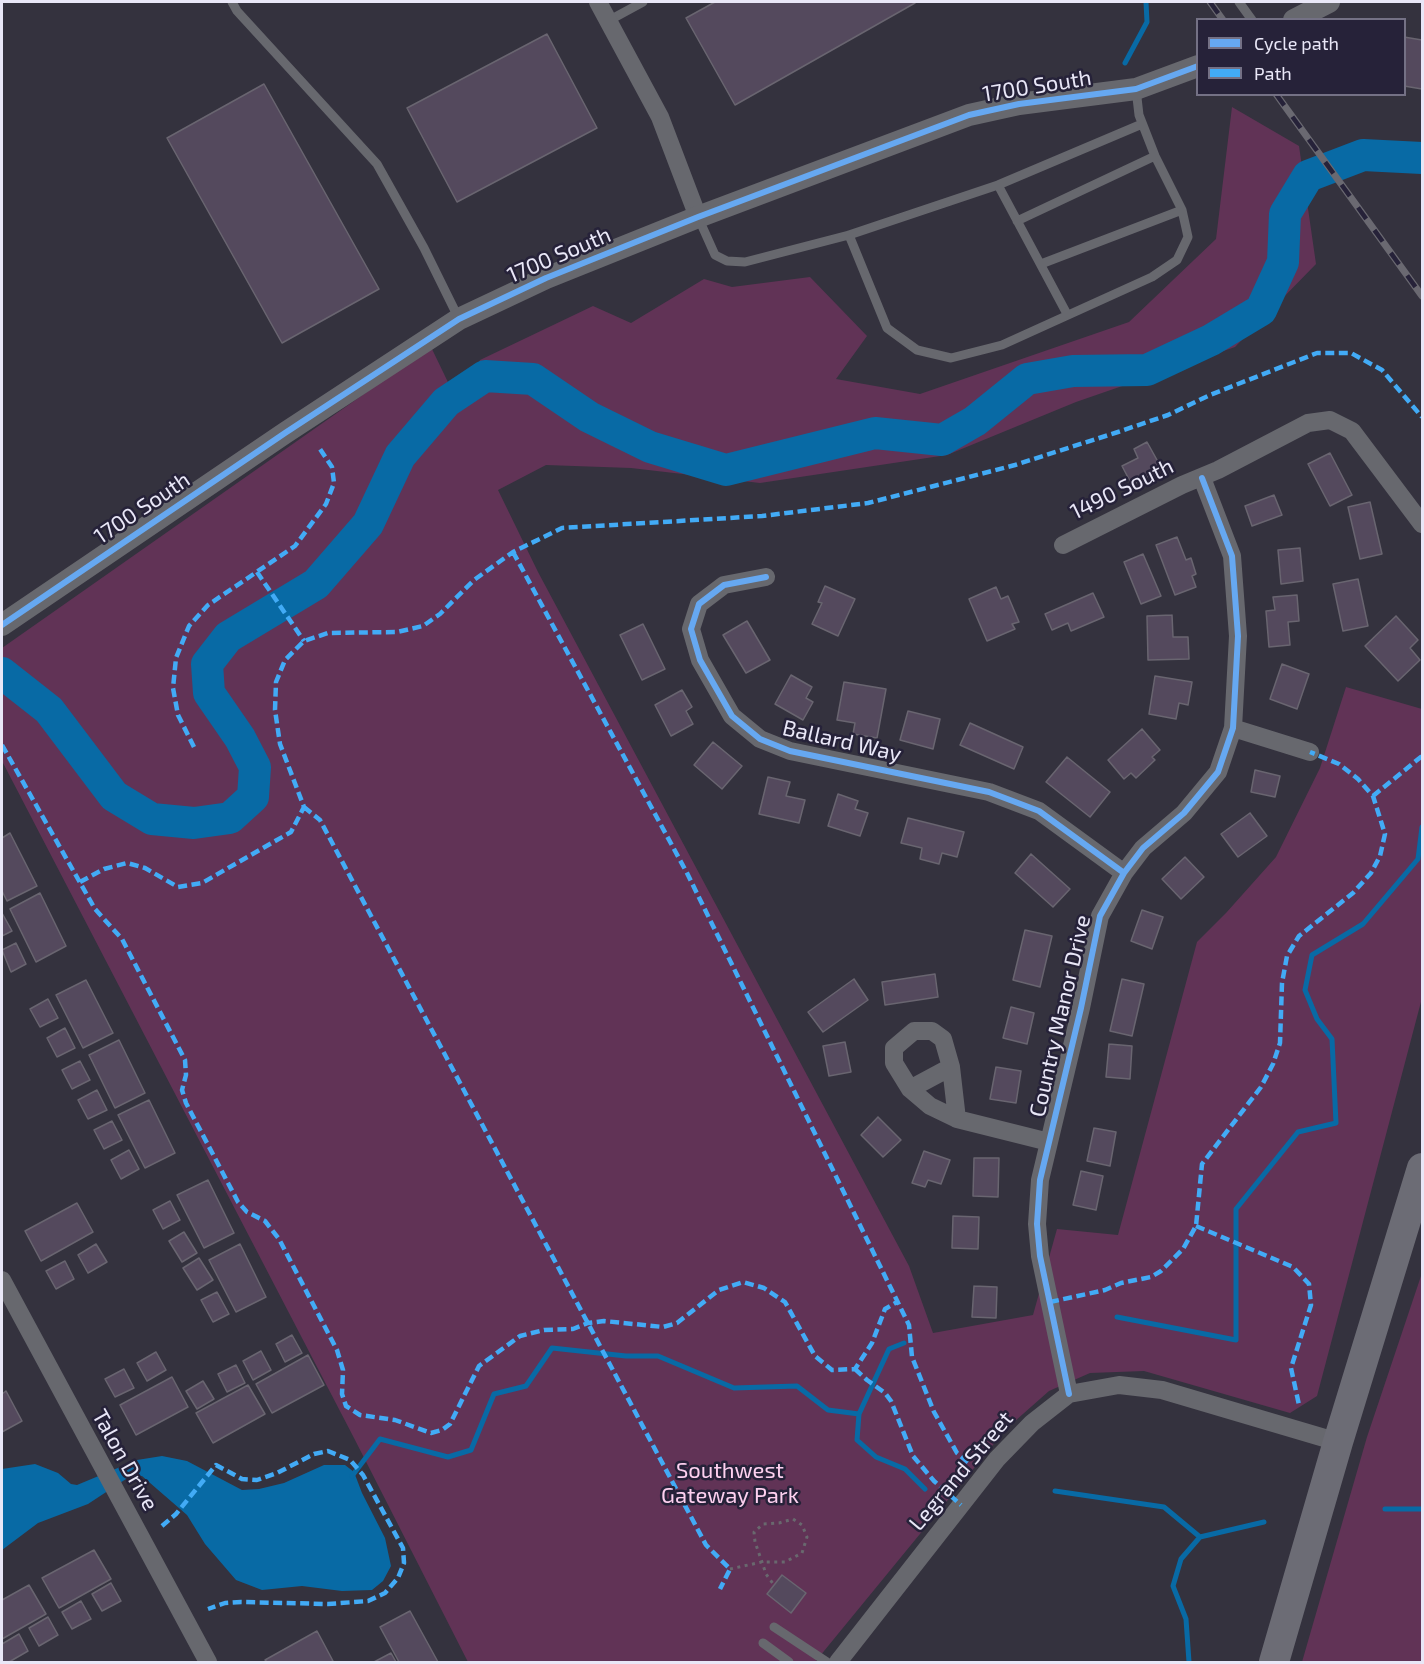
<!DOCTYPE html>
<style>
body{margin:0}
#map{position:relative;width:1424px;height:1664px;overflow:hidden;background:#34323e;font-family:"Exo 2",sans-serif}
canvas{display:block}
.frame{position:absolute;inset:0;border:3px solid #e9e7f7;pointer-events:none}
.legend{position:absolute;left:1196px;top:18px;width:210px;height:78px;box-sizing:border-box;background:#262239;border:2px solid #747185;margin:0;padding:8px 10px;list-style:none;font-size:18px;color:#e9e7f7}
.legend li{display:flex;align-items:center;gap:12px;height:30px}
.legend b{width:30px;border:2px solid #747185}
</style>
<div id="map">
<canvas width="1424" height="1664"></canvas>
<div class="frame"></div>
<ul class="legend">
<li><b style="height:8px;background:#66a8f1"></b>Cycle path</li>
<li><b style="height:8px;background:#42abf6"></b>Path</li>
</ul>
</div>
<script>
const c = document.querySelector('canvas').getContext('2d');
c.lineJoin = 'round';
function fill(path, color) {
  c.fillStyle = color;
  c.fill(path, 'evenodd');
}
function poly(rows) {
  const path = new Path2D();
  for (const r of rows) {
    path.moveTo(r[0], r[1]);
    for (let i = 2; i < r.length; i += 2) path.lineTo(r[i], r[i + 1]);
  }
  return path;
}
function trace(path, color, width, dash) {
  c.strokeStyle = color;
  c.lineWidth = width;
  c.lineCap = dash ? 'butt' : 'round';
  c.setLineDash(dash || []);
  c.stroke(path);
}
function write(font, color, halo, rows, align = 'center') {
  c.font = font + ' "Exo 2",sans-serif';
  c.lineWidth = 5;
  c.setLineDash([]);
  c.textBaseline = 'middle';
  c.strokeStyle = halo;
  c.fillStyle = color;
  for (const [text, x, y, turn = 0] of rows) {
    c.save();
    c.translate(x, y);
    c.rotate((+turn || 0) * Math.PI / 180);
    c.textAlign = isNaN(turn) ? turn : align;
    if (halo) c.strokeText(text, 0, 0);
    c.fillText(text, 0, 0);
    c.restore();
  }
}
fill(poly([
 [1232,107,1299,146,1316,264,1235,347,1076,402,947,455,760,483,631,468,546,465,498,490,538,572,909,1266,933,1333,1033,1315,1057,1229,1118,1235,1197,942,1226,913,1276,857,1320,768,1346,687,1422,709,1422,998,1317,1396,1290,1413,1144,1371,1090,1373,1049,1391,1006,1429,815,1662,468,1662,354,1438,2,761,2,648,431,347,458,403,480,360,593,306,631,323,704,279,732,287,810,277,867,336,836,379,920,394,1129,322,1216,239],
 [1422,1273,1422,1662,1302,1662,1367,1437]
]), '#613356');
fill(poly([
 [162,1456,187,1461,242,1490,259,1489,284,1483,324,1465,345,1465,354,1472,362,1493,385,1538,391,1566,383,1581,372,1590,342,1591,302,1586,262,1590,236,1580,205,1544,187,1515,142,1476,129,1477,88,1504,38,1523,2,1550,2,1469,35,1464,58,1473,71,1484,77,1485,137,1460]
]), '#086aa5');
trace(poly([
 [1125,63,1147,22,1146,2],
 [1117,1317,1236,1340,1236,1209,1298,1132,1336,1123,1332,1039,1317,1019,1305,990,1312,955,1363,924,1418,859,1422,827],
 [859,1414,889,1349,904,1343],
 [352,1476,380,1439,448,1457,471,1450,494,1394,526,1386,552,1348,626,1356,658,1356,734,1388,797,1386,828,1410,859,1414,857,1440,876,1457,905,1469,925,1489],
 [1055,1491,1164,1507,1200,1537],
 [1385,1509,1422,1509],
 [1189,1662,1186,1619,1173,1586,1181,1559,1200,1537,1264,1522]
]), '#086aa5', 5);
trace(poly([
 [2,673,49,710,114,796,152,819,194,823,230,818,253,797,255,767,240,738,209,693,207,664,228,637,316,584,368,524,400,456,446,402,485,376,533,379,589,417,650,447,726,470,875,433,942,440,975,421,1027,379,1073,371,1147,370,1211,340,1261,310,1283,262,1285,214,1308,176,1363,155,1422,158]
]), '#086aa5', 32);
const building = poly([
 [715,2,915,2,915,3,735,105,686,18,715,2],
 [547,34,597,128,457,202,407,108,547,34],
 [1404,37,1422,40,1422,89,1404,86,1404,37],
 [264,84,379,289,282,343,167,138,264,84],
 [1147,442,1162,469,1132,485,1122,466,1138,458,1134,449,1147,442],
 [1330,453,1352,495,1330,506,1308,464,1330,453],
 [1274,495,1282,515,1252,526,1245,506,1274,495],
 [1370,502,1382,554,1360,559,1348,507,1370,502],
 [1177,537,1186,560,1191,558,1196,574,1192,576,1196,587,1175,595,1156,545,1177,537],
 [1300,548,1303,581,1281,584,1278,550,1300,548],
 [1143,554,1161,596,1141,604,1124,562,1143,554],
 [1358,579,1368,626,1343,631,1333,584,1358,579],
 [825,586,855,599,838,636,812,624,822,603,818,602,825,586],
 [996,587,1001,599,1008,596,1019,622,1012,624,1015,629,987,641,969,599,996,587],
 [1093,593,1104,617,1071,631,1068,623,1052,630,1045,614,1093,593],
 [1297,595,1299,621,1288,622,1290,645,1269,647,1266,611,1275,610,1273,597,1297,595],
 [1172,615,1173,637,1188,637,1189,659,1148,660,1147,616,1172,615],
 [1396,616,1418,640,1410,648,1420,660,1398,681,1365,646,1396,616],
 [747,621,770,660,746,673,723,635,747,621],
 [643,624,665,669,642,680,620,635,643,624],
 [1282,664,1309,674,1297,709,1270,699,1282,664],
 [791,675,812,687,806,698,813,702,803,720,775,704,791,675],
 [1155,676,1192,682,1188,705,1179,703,1176,719,1149,714,1155,676],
 [844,682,886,689,877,738,853,734,855,723,837,720,844,682],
 [682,690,692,707,686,711,693,724,671,736,655,705,682,690],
 [908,711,940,719,933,749,900,740,908,711],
 [970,723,1023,747,1014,769,960,745,970,723],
 [1142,729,1160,750,1152,757,1155,760,1136,778,1131,773,1124,779,1108,760,1142,729],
 [713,742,742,766,722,789,694,765,713,742],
 [1067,757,1110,792,1090,817,1046,782,1067,757],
 [1255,770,1280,776,1275,797,1251,792,1255,770],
 [768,777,790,782,786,796,805,800,799,823,759,814,768,777],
 [838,794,858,801,855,809,868,813,860,836,828,826,838,794],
 [1250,813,1267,836,1238,857,1221,834,1250,813],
 [908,818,964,832,957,857,942,853,939,864,920,859,922,848,901,843,908,818],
 [10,833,37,886,7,901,2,891,2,838,10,833],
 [1031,854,1070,889,1053,907,1015,873,1031,854],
 [1185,857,1204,877,1181,899,1162,879,1185,857],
 [40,893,66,946,36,962,10,909,40,893],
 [1142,910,1163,917,1152,949,1131,941,1142,910],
 [2,913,12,931,2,936,2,913],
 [1025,930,1052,936,1040,987,1013,980,1025,930],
 [16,943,26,964,11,972,2,950,16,943],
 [935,974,938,997,885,1005,882,982,935,974],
 [854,979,868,1000,823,1032,808,1012,854,979],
 [1122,979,1144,984,1132,1036,1110,1031,1122,979],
 [86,980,113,1033,83,1048,56,995,86,980],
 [48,999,58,1018,40,1027,30,1009,48,999],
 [1011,1007,1034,1013,1027,1044,1003,1038,1011,1007],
 [65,1028,75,1048,57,1057,47,1038,65,1028],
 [119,1040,145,1093,115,1108,89,1055,119,1040],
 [845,1042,851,1072,829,1076,823,1046,845,1042],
 [1109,1044,1132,1046,1130,1079,1106,1077,1109,1044],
 [80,1061,90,1080,72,1089,62,1070,80,1061],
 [996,1067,1021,1071,1016,1103,990,1099,996,1067],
 [97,1090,107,1110,88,1119,78,1100,97,1090],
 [149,1100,175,1153,145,1168,118,1115,149,1100],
 [878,1117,901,1140,883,1157,861,1135,878,1117],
 [112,1121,122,1140,104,1149,94,1130,112,1121],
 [1094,1128,1116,1132,1110,1166,1087,1161,1094,1128],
 [129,1150,139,1169,121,1179,111,1160,129,1150],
 [924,1151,950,1160,941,1184,928,1180,925,1187,912,1183,924,1151],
 [974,1158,999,1158,998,1197,973,1196,974,1158],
 [1081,1171,1103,1176,1096,1210,1073,1205,1081,1171],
 [208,1180,234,1233,204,1248,177,1195,208,1180],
 [170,1201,180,1220,163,1229,153,1210,170,1201],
 [77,1203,93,1232,41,1261,25,1231,77,1203],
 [953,1216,979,1217,978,1249,952,1248,953,1216],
 [184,1232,197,1253,182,1262,169,1241,184,1232],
 [96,1244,107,1262,88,1273,78,1255,96,1244],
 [240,1244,266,1297,236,1312,209,1260,240,1244],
 [199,1258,213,1280,197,1290,183,1268,199,1258],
 [65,1261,74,1279,56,1289,46,1271,65,1261],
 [974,1286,997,1287,996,1318,972,1317,974,1286],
 [217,1292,229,1314,213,1322,201,1300,217,1292],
 [292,1335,302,1353,285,1362,276,1344,292,1335],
 [261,1351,271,1370,253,1380,243,1361,261,1351],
 [156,1352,166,1370,147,1381,137,1363,156,1352],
 [308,1355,324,1385,272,1413,256,1384,308,1355],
 [236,1365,245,1383,227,1392,218,1374,236,1365],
 [124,1369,134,1388,115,1397,105,1379,124,1369],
 [172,1377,188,1407,136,1435,120,1405,172,1377],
 [203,1381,214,1399,197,1409,186,1391,203,1381],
 [248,1385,265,1414,213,1443,196,1413,248,1385],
 [6,1391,22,1421,2,1432,2,1394,6,1391],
 [94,1550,111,1579,59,1608,42,1578,94,1550],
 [782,1575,806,1593,791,1613,767,1594,782,1575],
 [111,1583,121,1601,102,1611,92,1594,111,1583],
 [29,1585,46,1614,2,1639,2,1600,29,1585],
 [81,1601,91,1619,72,1629,62,1612,81,1601],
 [410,1611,438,1662,399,1662,380,1627,410,1611],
 [48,1617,58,1635,39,1646,29,1628,48,1617],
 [317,1631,333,1661,330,1662,267,1662,265,1660,317,1631],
 [19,1634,28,1651,9,1662,2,1662,2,1644,19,1634],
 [391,1653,396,1662,374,1662,391,1653]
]);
fill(building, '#54495d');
trace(building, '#696570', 1.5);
trace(poly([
 [730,1569,762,1562,785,1562,802,1553,807,1537,802,1525,793,1519,779,1523,763,1524,754,1532,755,1542,762,1562,766,1574,774,1585]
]), '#69686e', 3, [3, 4.5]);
trace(poly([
 [232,2,237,11,377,164,424,248,459,319],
 [1239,2,1252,20],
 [608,21,643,2],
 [998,185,1067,314],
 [698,217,715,255,727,261,745,262,849,235,998,185,1142,124],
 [1017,221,1155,156],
 [849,235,887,328,917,350,951,358,1002,345,1152,277,1177,260,1188,237,1182,210,1155,156,1139,115,1136,89],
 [1041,264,1182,210],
 [774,1627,827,1662],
 [763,1643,789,1662]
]), '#67686e', 9);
trace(poly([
 [598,2,660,117,698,217],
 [1063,545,1182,485,1218,470,1308,423,1330,420,1352,431,1422,524],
 [766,577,724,585,699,604,691,629,700,660,732,716,760,739,790,751,989,792,1039,811,1124,873],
 [1233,728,1310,752],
 [910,1089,951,1067],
 [957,1119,930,1106,910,1089,894,1063,894,1048,914,1031,932,1031,943,1039,951,1067,957,1119,1049,1142],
 [2,1280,208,1662],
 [1069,1394,1040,1256,1037,1224,1040,1180,1081,1008,1100,916,1124,873,1143,848,1184,813,1218,772,1233,728,1238,636,1232,556,1202,478],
 [838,1662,997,1459,1032,1423,1069,1394,1119,1385,1162,1390,1338,1442]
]), '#67686e', 18);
trace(poly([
 [1294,20,1329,2],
 [2,625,285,433,459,319,546,278,698,217,969,115,1019,104,1136,89,1198,66]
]), '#67686e', 22);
trace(poly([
 [1274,1662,1338,1442,1422,1168]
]), '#6c6c75', 30);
const rail = poly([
 [1210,2,1223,20],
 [1276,94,1422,296]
]);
trace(rail, '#6a6971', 7);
trace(rail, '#262239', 4.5, [14]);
trace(poly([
 [513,552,687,873,909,1325,912,1357,934,1412,957,1453,969,1463],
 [257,572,304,641],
 [2,745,95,909,122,939,185,1060,186,1075,182,1090,186,1103,238,1202,247,1212,265,1221,279,1239,337,1350,343,1370,342,1394,346,1406,360,1415,395,1420,431,1433,442,1430,450,1424,479,1366,520,1336,544,1330,573,1329,588,1323,604,1321,663,1327,677,1323,719,1290,743,1282,764,1288,785,1302,815,1356,832,1370,855,1369,872,1343,885,1309,897,1302],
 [194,747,178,715,173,688,176,658,189,626,208,605,295,546,326,504,334,483,332,467,318,446],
 [1373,796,1422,756],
 [304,807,320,820,706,1545,730,1569,720,1589],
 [80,882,104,869,127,863,145,868,178,887,202,883,291,832,304,807,280,744,275,710,276,682,285,660,304,641,328,633,397,632,423,626,440,614,474,580,513,552,562,528,762,516,868,503,1015,465,1118,432,1168,415,1210,395,1317,353,1351,353,1382,370,1422,417],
 [1196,1226,1293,1267,1309,1284,1311,1305,1291,1368,1299,1405],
 [1050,1302,1105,1290,1121,1283,1151,1277,1161,1271,1183,1249,1196,1226,1202,1164,1261,1087,1273,1064,1280,1043,1282,983,1287,956,1299,936,1353,893,1371,873,1380,856,1385,834,1373,796,1358,779,1339,764,1310,752],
 [855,1369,867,1380,885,1393,891,1401,913,1456,934,1481,961,1505],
 [162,1526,176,1514,216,1465,242,1479,257,1480,277,1473,314,1454,328,1451,350,1460,363,1475,403,1548,404,1563,398,1578,385,1593,368,1601,328,1604,241,1602,225,1603,208,1609]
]), '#42abf6', 4.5, [9, 4.5]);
trace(poly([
 [766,577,724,585,699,604,691,629,700,660,732,716,760,739,790,751,989,792,1039,811,1124,873],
 [2,625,285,433,459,319,546,278,698,217,969,115,1019,104,1136,89,1198,66],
 [1069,1394,1040,1256,1037,1224,1040,1180,1081,1008,1100,916,1124,873,1143,848,1184,813,1218,772,1233,728,1238,636,1232,556,1202,478]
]), '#66a8f1', 6);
write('22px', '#e9e7f7', '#262239', [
 ["1700 South",1037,86,-9],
 ["1700 South",559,255,-23],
 ["1490 South",1122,489,-26],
 ["1700 South",142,508,-34],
 ["Ballard Way",842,741,13],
 ["Country Manor Drive",1060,1016,-77],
 ["Talon Drive",125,1460,61],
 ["Legrand Street",961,1471,-50]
]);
write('22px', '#fdd0ef', '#262239', [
 ["Southwest",730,1471],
 ["Gateway Park",730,1496]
]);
</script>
